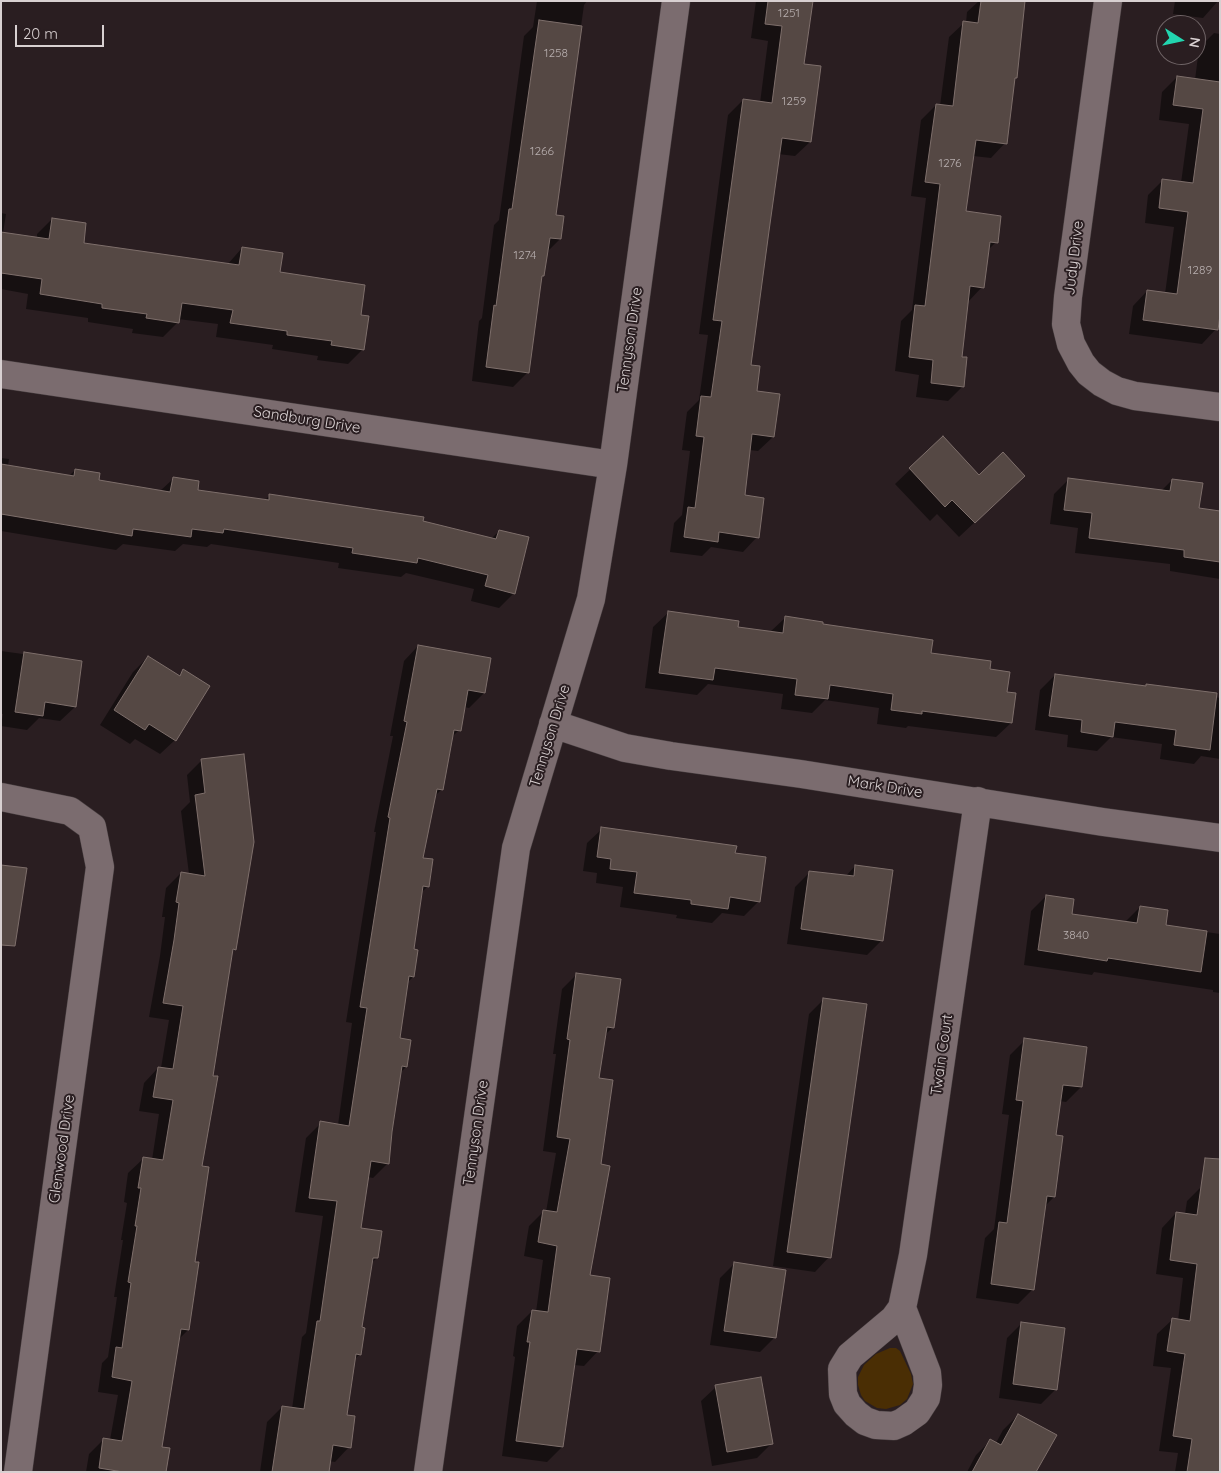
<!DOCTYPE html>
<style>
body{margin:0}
#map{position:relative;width:1221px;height:1473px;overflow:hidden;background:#2a1e21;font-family:Quicksand,sans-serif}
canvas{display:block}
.frame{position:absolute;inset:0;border:2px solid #d8d0d1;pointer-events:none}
.north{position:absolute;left:1156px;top:15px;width:50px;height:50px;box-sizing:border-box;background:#2a1e21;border:1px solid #706567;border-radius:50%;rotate:100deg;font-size:14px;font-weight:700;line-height:20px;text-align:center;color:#d8d0d1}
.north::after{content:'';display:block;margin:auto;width:18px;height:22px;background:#22d5af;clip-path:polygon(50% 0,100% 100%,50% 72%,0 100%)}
.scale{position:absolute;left:15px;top:25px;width:89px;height:22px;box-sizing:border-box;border:2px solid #d8d0d1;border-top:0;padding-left:6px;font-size:15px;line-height:18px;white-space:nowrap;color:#d8d0d1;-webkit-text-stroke:4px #2a1e21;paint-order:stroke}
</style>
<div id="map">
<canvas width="1221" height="1473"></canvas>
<div class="frame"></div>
<div class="north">N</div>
<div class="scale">20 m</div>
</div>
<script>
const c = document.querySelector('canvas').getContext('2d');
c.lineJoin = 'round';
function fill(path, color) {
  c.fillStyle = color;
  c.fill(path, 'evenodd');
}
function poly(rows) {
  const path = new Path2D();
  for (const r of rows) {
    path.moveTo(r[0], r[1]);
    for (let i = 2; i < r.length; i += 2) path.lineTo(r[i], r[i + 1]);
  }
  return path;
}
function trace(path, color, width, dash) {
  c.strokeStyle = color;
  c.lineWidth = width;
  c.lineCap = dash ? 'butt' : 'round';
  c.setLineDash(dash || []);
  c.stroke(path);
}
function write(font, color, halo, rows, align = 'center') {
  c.font = font + ' Quicksand,sans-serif';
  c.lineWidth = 4;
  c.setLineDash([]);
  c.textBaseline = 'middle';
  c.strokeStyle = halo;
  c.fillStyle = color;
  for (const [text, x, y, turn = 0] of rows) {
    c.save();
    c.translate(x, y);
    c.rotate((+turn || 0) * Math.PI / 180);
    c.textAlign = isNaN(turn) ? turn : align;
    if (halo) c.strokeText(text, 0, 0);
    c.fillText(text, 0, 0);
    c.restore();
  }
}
fill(poly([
 [890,1348,896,1348,900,1351,911,1374,913,1384,907,1399,900,1405,886,1409,877,1408,865,1401,861,1395,858,1385,858,1377,864,1365,876,1354]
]), '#4a2e04');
fill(poly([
 [537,1,587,1,584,5,554,216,560,239,546,253,543,276,541,278,528,372,513,387,472,381,479,321,482,318,494,225,499,220,524,36,533,27],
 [756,1,811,1,803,65,810,142,795,156,778,154,750,366,756,392,773,437,758,451,749,450,743,497,757,537,743,552,711,547,702,556,670,552,674,523,682,515,690,451,682,450,687,412,699,400,708,335,699,334,728,115,743,100,760,103,768,41,751,38],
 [979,1,1017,1,1013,79,1005,143,991,158,973,156,965,212,996,242,987,251,982,287,968,302,960,358,962,387,948,401,916,397,919,375,895,371,901,321,912,310,926,198,911,196,921,120,936,105,940,106,949,37,964,23,966,23,967,12],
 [1175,1,1218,1,1203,18,1173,14],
 [1214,33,1220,34,1220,306,1216,329,1202,344,1129,334,1133,306,1147,291,1165,294,1174,227,1145,223,1148,195,1163,180,1181,183,1189,124,1159,120,1162,92,1177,77,1195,80,1199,48],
 [1,213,6,214,3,233,37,238,37,234,52,219,82,244,227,265,242,248,278,273,359,316,363,349,348,364,317,360,318,356,272,349,273,345,216,337,218,324,178,319,178,322,163,337,132,333,133,329,88,322,88,318,26,309,28,294,1,289],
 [943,438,979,476,1009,490,959,537,937,514,930,521,895,484],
 [1,458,9,459,8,466,69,476,75,470,98,482,160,491,173,479,196,491,265,500,270,495,422,522,491,539,499,531,514,593,499,608,471,601,474,589,406,573,401,577,338,568,339,563,211,544,207,547,183,544,175,551,123,544,116,550,1,531],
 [1069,479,1161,491,1172,480,1198,509,1220,513,1220,579,1170,571,1170,564,1075,553,1078,528,1050,524,1054,494],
 [668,613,737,628,770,632,785,618,821,625,989,670,1006,693,1011,723,996,737,908,726,906,728,877,724,879,708,825,700,812,713,781,709,783,694,708,684,697,695,645,688,653,627],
 [418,646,484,693,469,708,464,707,459,730,451,738,442,789,435,796,422,859,428,886,421,893,412,950,413,977,407,983,398,1039,406,1067,400,1073,388,1163,373,1178,368,1177,360,1229,377,1258,370,1264,361,1328,360,1354,353,1361,345,1416,349,1447,335,1462,329,1461,327,1472,260,1472,267,1422,282,1407,292,1409,302,1337,306,1333,323,1216,295,1212,306,1138,321,1123,338,1125,352,1023,346,1022,376,832,374,832,393,736,390,736,404,661],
 [1,651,81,662,75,707,60,721,39,718,27,730,1,726,3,714,1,714],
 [148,657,178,676,183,671,175,740,160,754,135,739,130,744,100,725,133,672],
 [1055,675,1144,687,1147,685,1220,698,1220,759,1201,756,1194,764,1160,759,1162,744,1111,737,1097,751,1067,747,1068,735,1035,730,1040,690],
 [202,760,235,949,231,953,211,1077,201,1167,188,1330,178,1340,160,1448,165,1472,86,1472,89,1454,104,1439,110,1440,118,1395,98,1392,102,1363,108,1357,117,1297,114,1297,123,1240,121,1240,127,1203,124,1202,128,1173,143,1159,152,1160,159,1114,139,1111,144,1083,158,1068,161,1068,169,1020,149,1017,160,956,165,917,162,917,166,888,181,873,189,874,181,811,190,802,187,775],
 [602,829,759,901,744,916,722,913,712,923,676,918,677,915,620,907,623,887,596,883,597,873,583,871,587,843],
 [855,866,882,940,867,955,787,944,795,887,810,872,845,877],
 [1046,896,1071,915,1125,922,1140,907,1165,926,1220,934,1220,993,1213,992,1213,990,1094,972,1092,975,1024,965,1031,911],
 [576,975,613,1027,604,1036,598,1079,600,1165,589,1276,598,1351,584,1366,574,1365,562,1447,547,1462,502,1456,515,1357,513,1356,517,1326,532,1311,536,1312,543,1260,524,1256,529,1226,544,1211,546,1212,556,1153,543,1151,556,1054,553,1054,562,989],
 [824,999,829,1257,815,1272,773,1266,809,1014],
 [1025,1040,1081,1087,1066,1102,1059,1101,1055,1136,1054,1197,1045,1206,1033,1289,1018,1304,976,1298,985,1238,994,1229,1009,1115,1002,1114,1010,1055],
 [1202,1186,1220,1472,1175,1472,1178,1453,1159,1451,1171,1368,1153,1366,1157,1334,1172,1320,1178,1321,1183,1278,1156,1274,1162,1228,1176,1213,1185,1214,1187,1201],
 [734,1264,774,1338,760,1352,710,1345,720,1278],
 [1022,1323,1056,1389,1041,1404,999,1398,1007,1338],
 [716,1387,772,1443,757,1458,712,1466,701,1401],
 [1018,1415,1035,1472,967,1472,976,1455,990,1441,996,1443,1003,1430]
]), '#0007');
const building = poly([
 [768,1,813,1,804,64,821,66,811,142,782,138,769,231,751,365,760,366,757,391,780,394,774,437,752,434,745,495,764,498,759,538,719,532,718,542,684,537,688,507,695,508,704,437,696,436,701,396,711,397,722,321,713,320,743,99,772,103,782,26,765,24,768,1],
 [981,1,1025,1,1017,78,1015,78,1007,144,976,140,966,211,1001,216,998,243,990,242,984,288,970,286,962,357,967,357,964,387,931,383,933,360,909,357,915,305,925,306,940,184,925,182,936,104,953,106,963,21,978,23,981,1],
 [539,20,582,26,556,215,564,216,561,239,550,238,544,276,542,276,529,373,486,367,494,305,496,306,509,209,512,209,539,20],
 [1177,76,1220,82,1220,315,1218,330,1143,320,1147,290,1177,294,1188,212,1159,208,1162,179,1193,183,1203,109,1173,105,1177,76],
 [52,218,86,223,84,243,239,265,242,247,283,253,280,272,365,285,361,315,369,316,364,350,331,345,332,341,287,335,287,331,230,323,233,310,182,303,179,323,146,318,147,314,102,308,102,304,40,294,42,279,1,273,1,232,49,239,52,218],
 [943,436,979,475,1003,452,1025,476,975,523,952,500,945,507,909,468,943,436],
 [1,464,74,476,75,469,100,473,99,480,170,492,173,477,199,481,198,490,269,500,269,494,424,517,423,521,496,539,499,530,529,537,515,594,485,586,488,575,418,558,417,563,352,553,353,548,224,529,223,533,192,529,191,537,133,529,132,536,1,514,1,464],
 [1068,478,1170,491,1172,479,1203,483,1199,508,1220,511,1220,562,1184,557,1184,550,1089,538,1092,513,1064,510,1068,478],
 [668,611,739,621,738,627,783,633,785,616,823,622,823,624,933,640,931,653,991,661,990,669,1010,672,1007,692,1016,693,1012,723,922,711,922,714,891,710,893,694,830,685,828,699,795,695,797,679,715,668,713,680,659,673,668,611],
 [418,645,491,658,485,693,468,690,461,731,454,730,443,790,437,789,423,858,433,859,429,887,423,886,414,949,418,950,414,977,409,976,400,1038,411,1040,407,1067,402,1066,392,1132,389,1164,371,1161,361,1228,382,1231,378,1258,373,1258,362,1327,365,1328,361,1355,356,1354,347,1415,355,1416,351,1448,333,1445,329,1472,272,1472,282,1406,304,1409,317,1321,320,1321,337,1201,309,1198,320,1121,349,1126,367,1008,360,1007,390,818,388,817,407,722,404,721,418,645],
 [24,652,82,661,76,707,45,702,43,716,15,712,24,652],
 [148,656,180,676,183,669,210,686,176,741,149,724,145,730,114,710,148,656],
 [1055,674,1146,686,1146,684,1217,693,1210,750,1174,745,1176,730,1115,722,1113,737,1081,732,1082,720,1049,716,1055,674],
 [244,754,254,842,236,950,233,949,213,1076,218,1076,202,1166,209,1167,195,1262,199,1262,189,1330,181,1329,162,1447,170,1448,166,1472,123,1472,99,1468,103,1438,122,1441,132,1381,112,1377,116,1347,122,1348,131,1283,128,1282,137,1226,135,1226,141,1188,138,1188,143,1157,163,1160,173,1100,153,1097,158,1067,173,1069,183,1006,163,1003,174,940,179,903,176,902,181,872,205,876,195,795,205,793,201,759,244,754],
 [601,827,737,846,735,853,766,857,760,902,730,897,728,909,691,904,691,900,634,893,637,872,610,869,611,859,597,857,601,827],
 [1,865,27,868,15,946,1,945,1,865],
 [855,865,893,870,883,941,801,929,809,871,854,876,855,865],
 [1046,895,1074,899,1072,914,1137,923,1140,906,1168,910,1166,925,1207,931,1201,972,1108,958,1107,961,1038,950,1046,895],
 [576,973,621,979,614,1028,607,1027,599,1078,613,1080,601,1164,610,1166,590,1275,610,1278,600,1352,577,1349,563,1447,516,1441,530,1342,527,1342,532,1310,548,1312,557,1246,538,1242,543,1210,557,1212,570,1139,557,1137,570,1040,567,1039,576,973],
 [823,998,867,1004,831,1258,787,1252,823,998],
 [1024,1038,1087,1047,1082,1087,1063,1085,1056,1135,1063,1136,1055,1197,1047,1196,1034,1290,991,1284,999,1222,1007,1223,1023,1101,1016,1100,1024,1038],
 [1205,1158,1220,1159,1220,1472,1187,1472,1192,1439,1173,1436,1185,1354,1167,1351,1172,1318,1190,1321,1197,1264,1170,1260,1176,1212,1197,1215,1205,1158],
 [734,1262,786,1270,776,1338,724,1331,734,1262],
 [1021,1322,1065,1328,1057,1390,1013,1384,1021,1322],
 [761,1377,773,1444,727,1452,715,1385,761,1377],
 [1018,1414,1057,1435,1036,1472,972,1472,990,1439,1001,1445,1018,1414]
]);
fill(building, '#554844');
trace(building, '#7e6f6b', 1);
const minor = poly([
 [1108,1,1068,297,1066,324,1071,344,1081,363,1089,373,1102,383,1117,391,1135,396,1220,407],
 [1,374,613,465],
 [553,724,625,748,671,756,801,774,1103,822,1220,838],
 [1,797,70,811,92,827,100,867,18,1472],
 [902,1308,927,1373,928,1385,926,1398,917,1412,903,1422,894,1426,876,1425,865,1421,856,1414,847,1404,843,1394,842,1369,850,1356,894,1319,902,1308,913,1255,978,801],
 [428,1472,516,848,591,599,613,465,676,1]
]);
trace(minor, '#453c3e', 29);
trace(minor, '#7b6c6f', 28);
write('12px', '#b7aeae', null, [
 ["1251",789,13],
 ["1258",556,53],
 ["1259",794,101],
 ["1266",542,151],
 ["1276",950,163],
 ["1274",525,255],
 ["1289",1200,270],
 ["3840",1076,935]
]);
write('15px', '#d8d0d1', '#2a1e21', [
 ["Judy Drive",1074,258,-83],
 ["Tennyson Drive",630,340,-82],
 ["Sandburg Drive",307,420,9],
 ["Tennyson Drive",550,736,-73],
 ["Mark Drive",885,787,9],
 ["Twain Court",942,1055,-82],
 ["Tennyson Drive",476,1133,-82],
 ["Glenwood Drive",62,1149,-82]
]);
</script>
